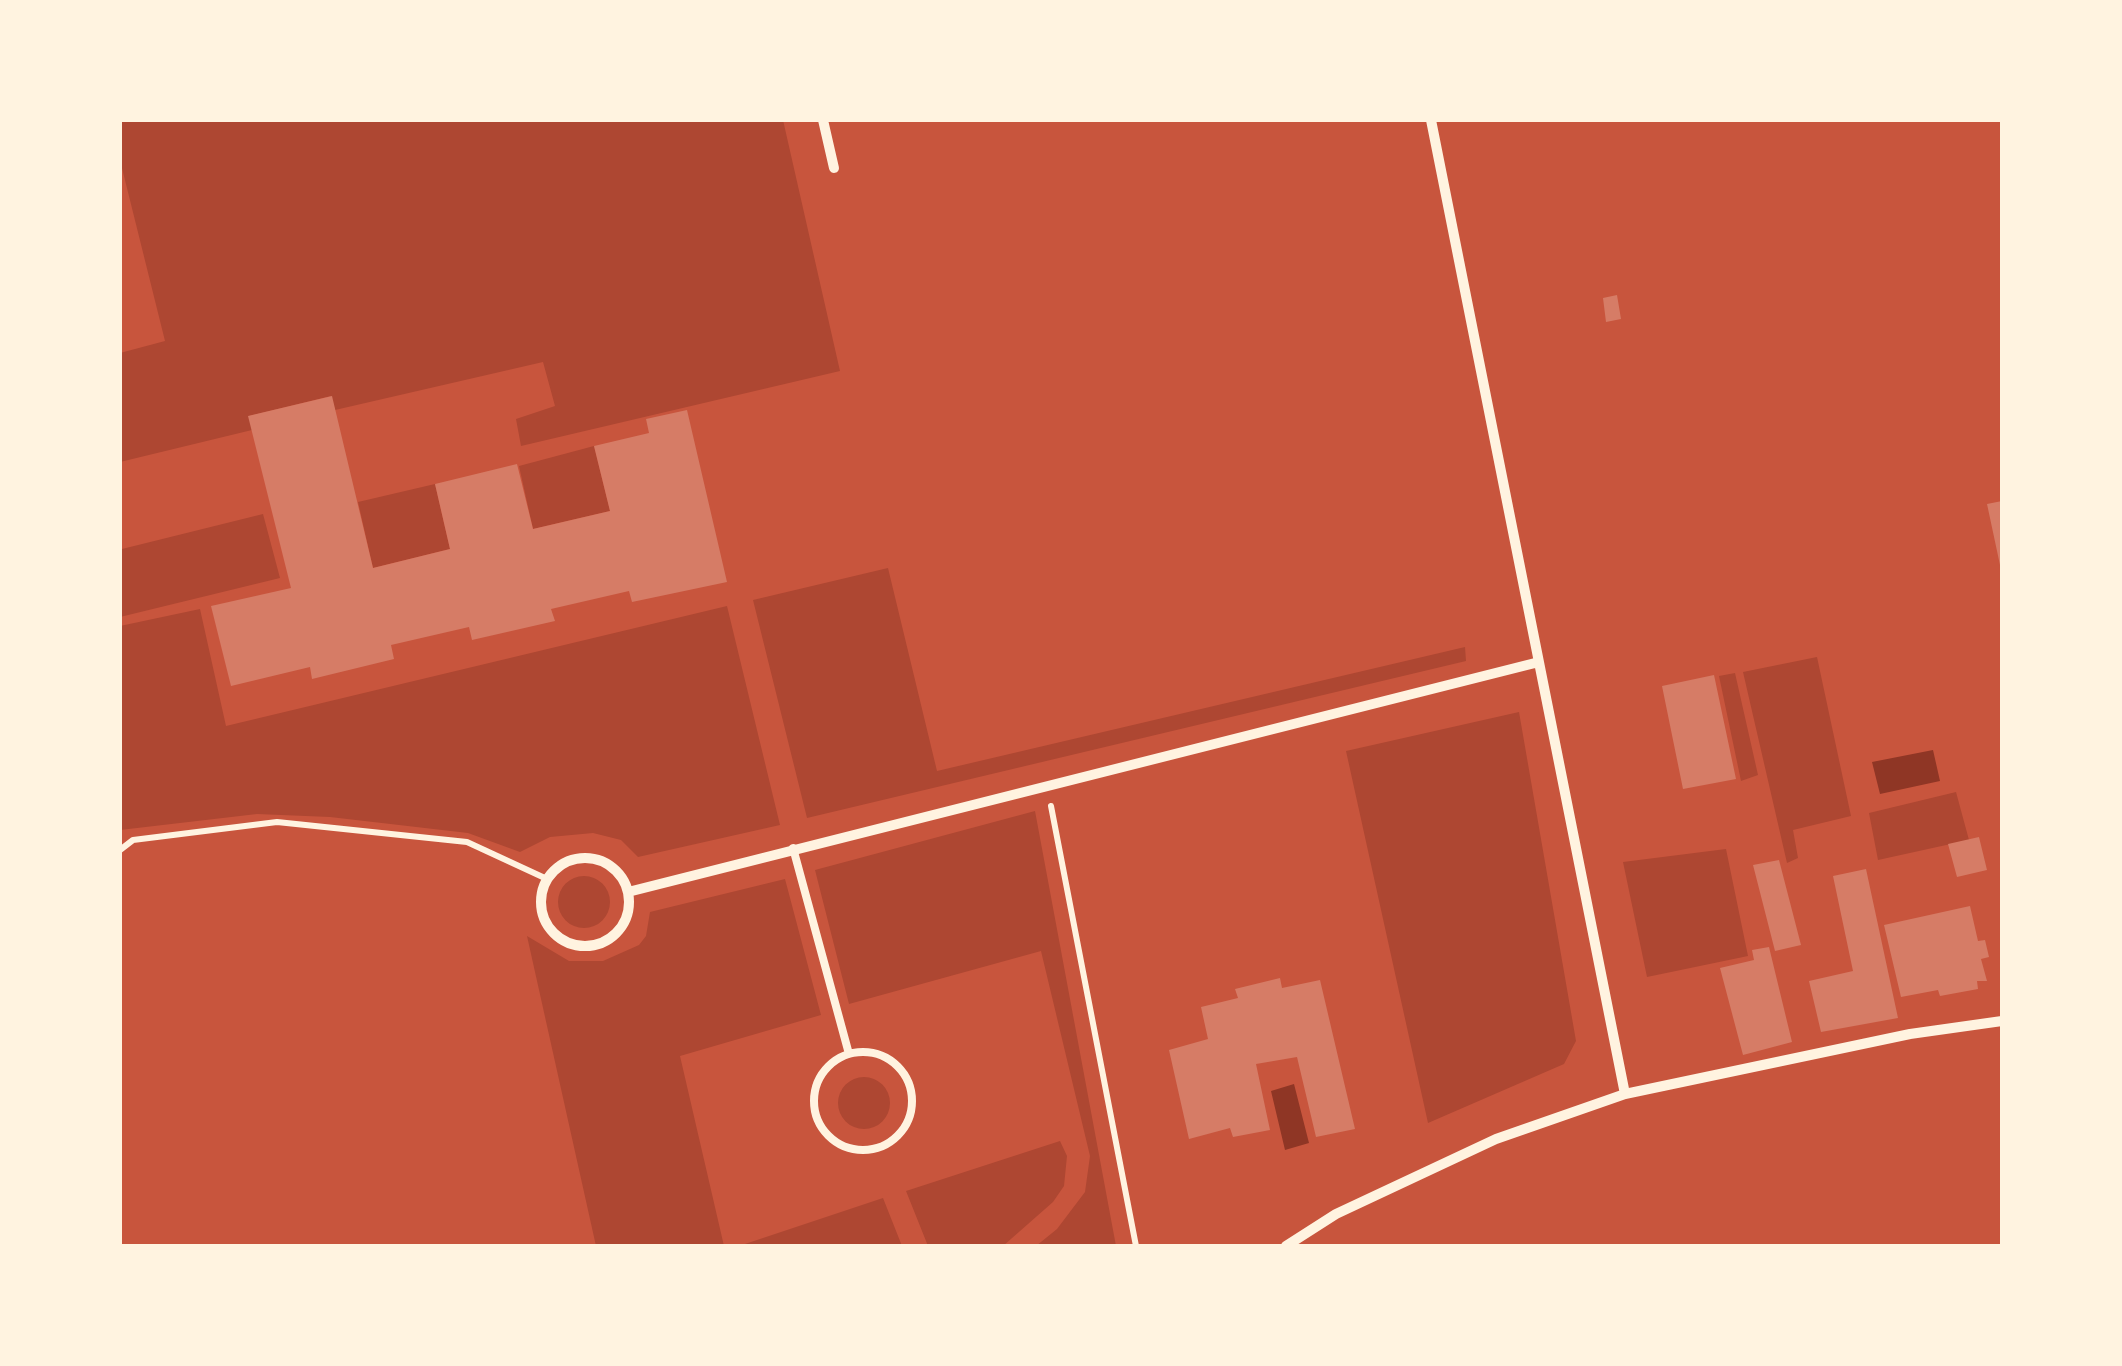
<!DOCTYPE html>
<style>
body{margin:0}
#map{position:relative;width:2122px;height:1366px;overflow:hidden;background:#c8553d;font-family:"PT Sans Narrow",sans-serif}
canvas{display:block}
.frame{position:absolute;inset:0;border:122px solid #fff3e0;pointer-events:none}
</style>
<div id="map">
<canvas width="2122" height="1366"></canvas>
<div class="frame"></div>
</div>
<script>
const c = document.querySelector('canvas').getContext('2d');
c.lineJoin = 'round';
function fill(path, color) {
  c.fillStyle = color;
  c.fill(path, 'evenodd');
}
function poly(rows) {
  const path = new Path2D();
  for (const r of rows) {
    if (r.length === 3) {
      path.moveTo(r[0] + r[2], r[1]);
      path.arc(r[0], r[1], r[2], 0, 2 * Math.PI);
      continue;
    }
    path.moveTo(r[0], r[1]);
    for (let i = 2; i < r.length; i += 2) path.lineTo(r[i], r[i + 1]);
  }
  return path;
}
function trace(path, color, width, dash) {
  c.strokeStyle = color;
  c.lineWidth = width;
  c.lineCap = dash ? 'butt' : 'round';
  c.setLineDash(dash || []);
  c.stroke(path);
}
fill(poly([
 [120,120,783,120,840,371,521,446,516,419,555,406,543,362,335,410,331,396,249,416,252,430,120,462,120,353,165,341,120,160],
 [594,446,610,511,533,529,519,466],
 [435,484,450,549,373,568,358,502],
 [263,514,280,578,120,617,120,544,122,549],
 [888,568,937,771,1465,647,1466,661,807,818,753,600],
 [727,606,780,825,638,857,621,840,593,833,550,837,520,852,468,833,330,817,257,814,120,830,120,626,200,609,226,726],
 [1817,657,1851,816,1793,830,1798,858,1787,863,1743,672],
 [1735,673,1758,775,1741,781,1719,676],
 [1519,712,1576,1041,1564,1064,1428,1123,1346,751],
 [1956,792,1969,840,1878,860,1869,813],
 [1035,811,1116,1246,1036,1246,1057,1229,1085,1192,1090,1156,1041,951,849,1004,815,870],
 [1726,849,1748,956,1647,977,1623,862],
 [584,902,26],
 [785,879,821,1015,680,1056,724,1246,596,1246,527,936,569,961,603,961,639,945,646,936,650,912],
 [864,1103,26],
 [1060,1141,1067,1156,1064,1186,1053,1202,1003,1246,928,1246,906,1191],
 [883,1198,902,1246,745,1246,745,1244]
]), '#ae4732');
fill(poly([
 [1933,750,1940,781,1880,794,1872,762],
 [1294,1084,1309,1143,1285,1150,1271,1091]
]), '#8f3625');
fill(poly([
 [1617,295,1621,319,1606,322,1603,298],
 [332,396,373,568,450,549,435,484,517,464,533,529,610,511,594,446,649,433,646,419,687,410,727,582,632,602,629,591,551,609,555,621,472,640,469,627,391,645,394,659,312,679,310,667,231,686,211,606,291,588,248,416],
 [2002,501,2002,565,2000,565,1987,504],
 [1714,675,1736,779,1683,789,1662,686],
 [1979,837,1987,870,1957,877,1948,844],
 [1779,860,1801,945,1775,951,1753,865],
 [1866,869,1898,1018,1821,1032,1809,981,1853,971,1833,876],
 [1970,906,1978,941,1985,940,1989,957,1981,959,1987,981,1977,981,1978,989,1940,996,1938,990,1901,997,1884,925],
 [1769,947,1792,1042,1743,1055,1720,968,1754,960,1752,950],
 [1280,978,1282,988,1320,980,1355,1129,1316,1137,1297,1057,1256,1064,1270,1130,1233,1137,1230,1128,1189,1139,1169,1050,1208,1039,1201,1007,1238,998,1235,989]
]), '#d67c66');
trace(poly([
 [1051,806,1136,1246],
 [120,850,133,840,277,822,467,842,547,879]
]), '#fff3e0', 6);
trace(poly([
 [793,848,849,1054],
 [863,1101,49]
]), '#fff3e0', 8);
trace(poly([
 [823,120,834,168],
 [1431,120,1625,1094],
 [585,902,44],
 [628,892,1539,662],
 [1286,1246,1336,1214,1496,1139,1625,1094,1910,1034,2002,1021]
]), '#fff3e0', 10);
</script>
